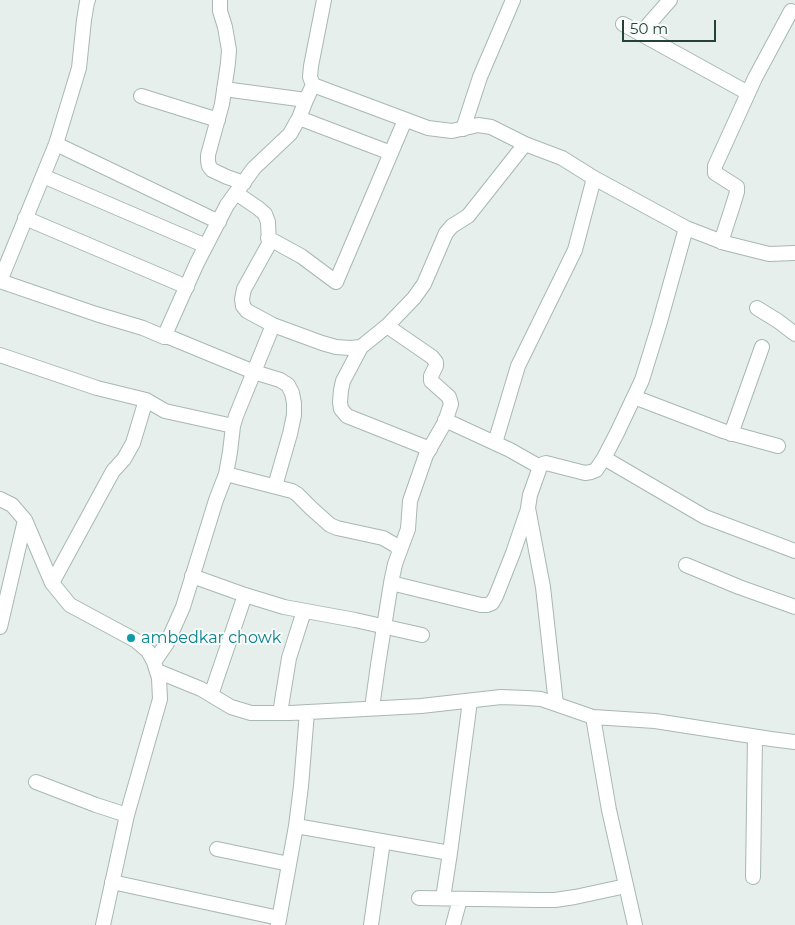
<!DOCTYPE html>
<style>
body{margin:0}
#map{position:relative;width:795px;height:925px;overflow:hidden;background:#e6efeb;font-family:Montserrat,sans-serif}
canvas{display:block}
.scale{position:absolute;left:622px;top:20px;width:94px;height:22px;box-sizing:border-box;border:2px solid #24423a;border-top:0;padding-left:6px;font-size:15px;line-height:18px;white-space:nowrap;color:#24423a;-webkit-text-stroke:4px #f7fbf9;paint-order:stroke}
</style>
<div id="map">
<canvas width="795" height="925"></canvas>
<div class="scale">50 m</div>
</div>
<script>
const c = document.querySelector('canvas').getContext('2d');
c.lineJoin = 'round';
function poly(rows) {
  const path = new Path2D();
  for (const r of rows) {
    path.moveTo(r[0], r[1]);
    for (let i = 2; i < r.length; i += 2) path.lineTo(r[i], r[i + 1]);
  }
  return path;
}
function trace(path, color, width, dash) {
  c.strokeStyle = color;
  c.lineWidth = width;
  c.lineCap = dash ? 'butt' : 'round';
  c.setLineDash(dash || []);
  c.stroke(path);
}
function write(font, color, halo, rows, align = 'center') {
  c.font = font + ' Montserrat,sans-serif';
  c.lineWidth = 4;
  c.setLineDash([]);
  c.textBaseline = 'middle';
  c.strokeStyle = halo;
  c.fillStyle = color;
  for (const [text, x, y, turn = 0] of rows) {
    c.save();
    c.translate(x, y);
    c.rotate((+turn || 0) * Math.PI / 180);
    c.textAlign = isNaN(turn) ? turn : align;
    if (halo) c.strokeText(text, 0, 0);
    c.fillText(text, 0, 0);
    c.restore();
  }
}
const minor = poly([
 [220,0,220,11,225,27,229,50,228,63,222,104,208,155,208,161,209,166,212,170,227,177,244,183],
 [324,0,311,66,310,77,313,85,428,128,452,131,478,125,491,127,525,144,562,158,594,178,686,228,725,243,769,254,795,253],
 [623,24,748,93],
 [641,33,670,0],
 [224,89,306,100],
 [141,96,218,120],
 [299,118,391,153],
 [463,129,480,77,513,0],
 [56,144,219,222],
 [43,176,206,246],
 [236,193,258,208,265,214,268,222,269,244,244,289,242,299,243,306,247,311,273,325,322,343,336,347,350,348,361,347],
 [25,218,187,287],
 [268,238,301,256,336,282,405,120],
 [721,242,733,205,737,192,737,187,715,173,715,166,755,78,791,11],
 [0,281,96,314,143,328,164,337,169,337,254,372,280,380,288,385,292,393,294,403,294,415,290,434,275,486],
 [0,281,56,144,79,68,84,20,87,2,88,0],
 [757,308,778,321,795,334],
 [164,337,197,263,227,205,254,168,290,134,299,118,306,100,313,85],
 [0,355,97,388,146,400,165,411,233,426],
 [634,397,723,431,778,446],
 [445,420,510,450,540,467],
 [731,434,762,347],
 [495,443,518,366,575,250,594,178],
 [430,449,347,416,341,409,340,402,341,390,343,381,361,347,387,326,414,298,424,284,446,233,452,226,468,216,525,144],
 [604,458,705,517,795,551],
 [226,474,292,491,297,494,311,508,330,525,337,528,383,538,395,545,400,550],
 [0,499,12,505,25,520,52,583,70,605,135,640,148,651,154,662,159,678,160,699,127,815,103,925],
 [686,565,739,587,795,607],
 [192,576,245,595,284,607,355,620,422,635],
 [52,583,113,471,124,459,133,443,146,400],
 [391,583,481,605,487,605,492,603,496,596,513,553,528,509],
 [0,627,25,520],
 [154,662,167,643,183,607,216,500,226,474,230,452,233,426,236,416,273,325],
 [157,671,201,689,231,707,251,713,290,713,421,706,501,697,527,698,541,699,593,717,655,721,771,739,795,742],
 [211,695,245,595],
 [556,704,543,587,528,508,530,495,540,467,543,464,546,463,585,473,591,472,596,470,604,458,617,433,642,380,659,325,686,228],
 [372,708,378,665,391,583,395,564,408,529,410,501,426,455,445,422,451,404,449,397,431,381,431,376,436,366,436,362,432,357,387,326],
 [280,713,289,658,304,611],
 [593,717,609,810,635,925],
 [36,782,96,805,127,815],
 [296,826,450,853],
 [217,849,289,864],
 [753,877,755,737],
 [112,882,279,918],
 [419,898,538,900,555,900,575,897,626,886],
 [443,898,450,853,470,701],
 [278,925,296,826,301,786,307,712],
 [371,925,383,841],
 [453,925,460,899]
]);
trace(minor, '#a8b8b2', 16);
trace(minor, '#fff', 14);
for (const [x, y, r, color] of [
 [131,638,5,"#0f9aa8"]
]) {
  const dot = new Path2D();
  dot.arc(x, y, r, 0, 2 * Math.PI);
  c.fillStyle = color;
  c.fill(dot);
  trace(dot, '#f7fbf9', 2);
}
write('16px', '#0d838f', '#f7fbf9', [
 ["ambedkar chowk",141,638]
], 'left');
</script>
